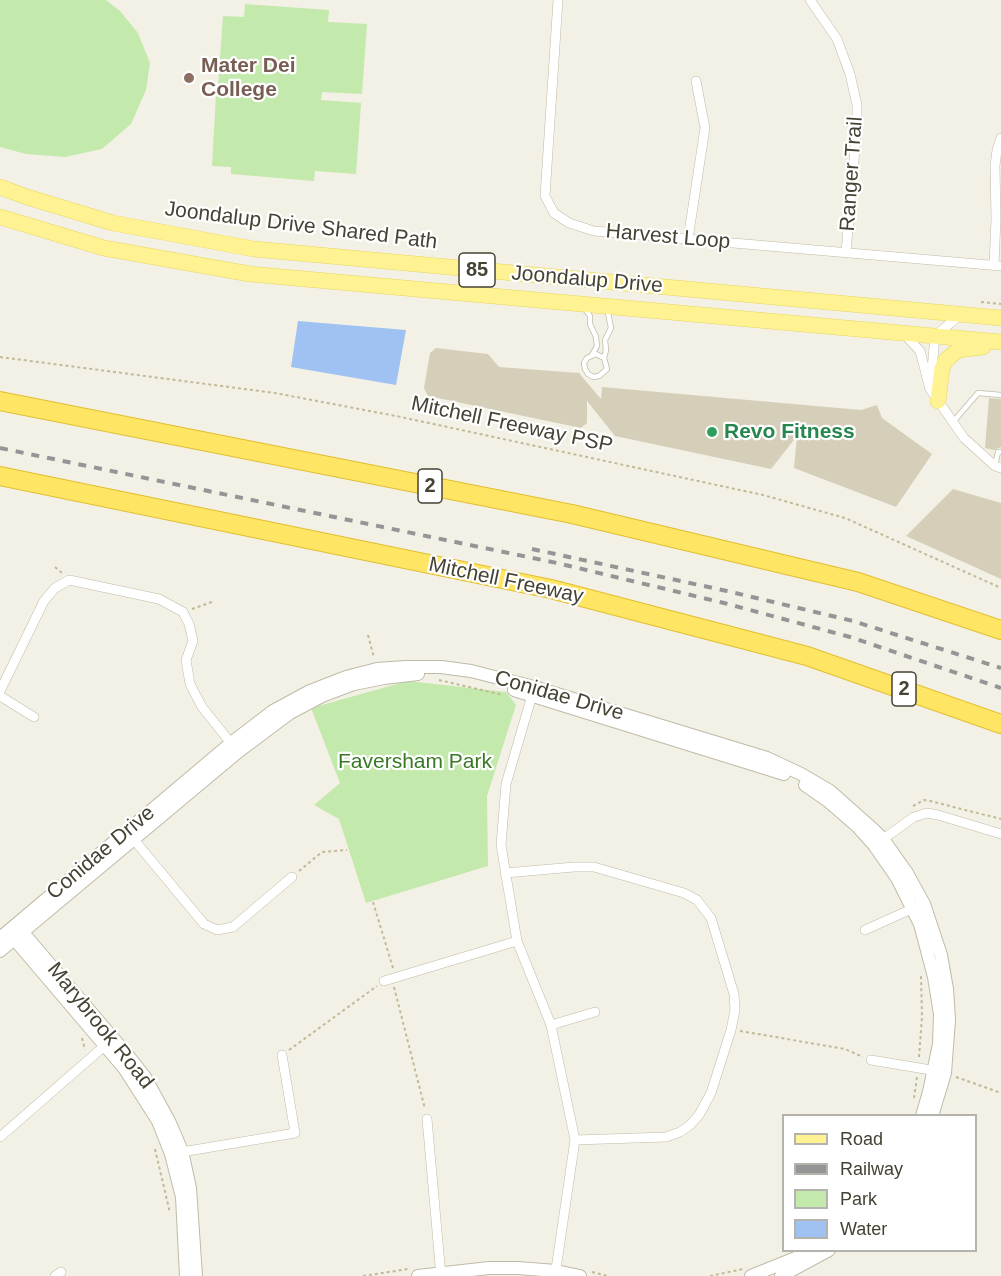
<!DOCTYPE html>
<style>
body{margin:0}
#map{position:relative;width:1001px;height:1276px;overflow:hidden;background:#f3f1e5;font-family:Helvetica,sans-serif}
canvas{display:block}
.legend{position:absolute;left:782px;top:1114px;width:195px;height:138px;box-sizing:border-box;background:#fff;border:2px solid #b5b3ae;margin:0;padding:8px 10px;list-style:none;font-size:18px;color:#464234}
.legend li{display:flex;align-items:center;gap:12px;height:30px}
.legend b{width:30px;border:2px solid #b5b3ae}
</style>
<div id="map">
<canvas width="1001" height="1276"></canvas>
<ul class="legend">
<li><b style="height:8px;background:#fff292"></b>Road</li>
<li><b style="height:8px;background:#959595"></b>Railway</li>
<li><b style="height:16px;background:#c3e9ac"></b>Park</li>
<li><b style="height:16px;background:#9fc2f2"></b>Water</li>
</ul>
</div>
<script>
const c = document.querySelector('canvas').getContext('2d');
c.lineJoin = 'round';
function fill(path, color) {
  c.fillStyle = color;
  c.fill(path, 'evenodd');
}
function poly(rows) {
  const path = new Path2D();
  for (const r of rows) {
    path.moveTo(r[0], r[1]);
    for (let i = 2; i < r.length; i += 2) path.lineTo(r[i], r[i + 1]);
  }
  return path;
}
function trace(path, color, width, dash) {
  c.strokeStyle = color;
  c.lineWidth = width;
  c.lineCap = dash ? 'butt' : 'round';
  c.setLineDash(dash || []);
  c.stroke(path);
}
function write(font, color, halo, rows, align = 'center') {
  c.font = font + ' Helvetica,sans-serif';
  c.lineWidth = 4.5;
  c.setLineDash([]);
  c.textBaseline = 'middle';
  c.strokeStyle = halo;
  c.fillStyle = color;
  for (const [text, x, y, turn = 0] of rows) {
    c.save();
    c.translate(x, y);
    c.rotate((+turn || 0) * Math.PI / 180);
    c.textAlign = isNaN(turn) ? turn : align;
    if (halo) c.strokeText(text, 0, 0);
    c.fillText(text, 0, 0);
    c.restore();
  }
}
fill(poly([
 [0,0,106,0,120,11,138,33,150,63,146,90,131,124,102,149,65,157,26,154,0,147],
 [245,4,329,10,328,22,367,24,362,94,322,92,321,100,361,103,356,174,315,171,314,181,231,174,231,167,212,166,216,95,237,96,238,88,218,87,223,16,244,17],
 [408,681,506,692,516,705,487,796,488,866,366,903,339,819,314,805,340,783,311,708]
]), '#c3e9ac');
fill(poly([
 [298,321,406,330,396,385,291,367]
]), '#9fc2f2');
fill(poly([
 [436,348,488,354,499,367,579,373,601,399,602,387,861,410,877,405,882,418,932,454,896,507,794,468,797,436,771,469,615,436,587,401,587,423,581,428,428,396,424,388,430,353],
 [989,398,1001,399,1001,447,994,450,985,448],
 [953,489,1001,503,1001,579,906,536]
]), '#d5cfba');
const service = poly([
 [585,309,590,316,590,324,596,337,597,346,592,355],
 [604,358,596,354,587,358,584,363,585,369,588,374,593,377,599,376,607,369,604,358,606,350,605,340,611,328,607,308],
 [953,422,978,393,1001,395],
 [995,466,998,452,1001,452]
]);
const minor = poly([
 [558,0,545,196,554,213,569,223,594,231,1001,266],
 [810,0,837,39,850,74,857,105,857,125,846,252],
 [688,239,705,128,696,81],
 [994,265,996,219,995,166,997,150,1001,138],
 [904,334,920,351,930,389,964,438,995,466,1001,468],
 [931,381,935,336,960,315],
 [0,691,44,601,55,588,69,580,159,599,183,612,189,624,193,641,186,660,190,684,202,707,234,747],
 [533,692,506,784,501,845,517,941,551,1025,575,1140,555,1276],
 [0,696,34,717],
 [130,835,204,924,217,930,233,927,292,877],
 [879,842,914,817,927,813,938,815,1001,834],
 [505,873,574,867,594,867,684,893,697,900,711,918,734,994,735,1010,731,1030,711,1093,699,1115,690,1125,680,1132,666,1137,575,1140],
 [865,930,916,907],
 [384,981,517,941],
 [551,1025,595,1012],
 [871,1060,937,1071],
 [427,1119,441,1276],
 [0,1137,109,1042],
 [176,1153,295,1133,282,1055],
 [55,1276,61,1272]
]);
const tertiary = poly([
 [514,690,784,774],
 [805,785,828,801,858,827,874,845,897,878,920,924,934,977,940,1014,939,1044,929,1092,922,1116],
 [19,928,130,1058,145,1077,169,1121,182,1151,190,1188,196,1276],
 [10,934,124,1068,158,1121,171,1154,182,1197,186,1276],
 [0,938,231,743,273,711,310,691,346,677,377,669,406,667,441,667,471,671,534,687,767,758,801,774,830,791,875,831,883,839,907,873,924,904,941,955,947,989,949,1020,945,1073,932,1116],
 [0,951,238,752,290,713,322,696,354,684,384,678,418,674],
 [418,1276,489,1268,518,1268,556,1271,580,1276],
 [751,1276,798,1257,809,1250],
 [781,1276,829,1250]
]);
const primary = poly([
 [0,187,27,197,113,223,254,249,1001,318],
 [0,217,104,248,250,274,1001,342],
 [938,401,942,368,946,360,958,350,983,347]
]);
const motorway = poly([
 [0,401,572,514,858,582,1001,630],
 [0,476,551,589,807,656,1001,724]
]);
trace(service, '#bfbba7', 6);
trace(minor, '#bfbba7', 10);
trace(tertiary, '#bfbba7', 14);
trace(primary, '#e7d560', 16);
trace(motorway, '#e1be31', 20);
trace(poly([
 [981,302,1001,304],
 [0,357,275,393,401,417,763,495,845,518,1001,588],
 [55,567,62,573],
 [192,609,212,602],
 [368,635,374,658],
 [439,680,503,695],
 [913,806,924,800,930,801,1001,819],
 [299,871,322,852,347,850],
 [373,902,393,968],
 [394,987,425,1109],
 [740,1031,845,1049,863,1057],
 [82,1038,85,1050],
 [289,1050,377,986],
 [919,1057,922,1017,921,976],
 [956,1077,1001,1093],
 [914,1098,917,1077],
 [155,1149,170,1213],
 [592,1272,608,1276],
 [363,1276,408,1269],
 [710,1276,743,1269]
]), '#c1b998', 2, [3, 3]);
trace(service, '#fff', 4.5);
trace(minor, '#fff', 9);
trace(tertiary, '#fff', 12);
trace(primary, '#fff292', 15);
trace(motorway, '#ffe564', 18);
trace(poly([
 [0,448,557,563,724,603,850,637,1001,688],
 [532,549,727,591,853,621,1001,668]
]), '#959595', 4, [8, 8]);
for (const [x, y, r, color] of [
 [189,78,6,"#8d6e63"],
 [712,432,6,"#2e9e5b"]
]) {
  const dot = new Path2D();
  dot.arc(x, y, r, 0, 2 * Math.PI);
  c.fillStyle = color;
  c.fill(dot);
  trace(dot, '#fff', 2);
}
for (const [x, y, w] of [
 [477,270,36],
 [430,486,24],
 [904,689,24]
]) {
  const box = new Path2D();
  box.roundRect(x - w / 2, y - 17, w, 34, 4.5);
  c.fillStyle = '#fff';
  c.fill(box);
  trace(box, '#464234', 1.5);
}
write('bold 20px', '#464234', null, [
 ["85",477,270],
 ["2",430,486],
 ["2",904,689]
]);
write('bold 21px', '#785e54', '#fff', [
 ["Mater Dei",201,66],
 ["College",201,90]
], 'left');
write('21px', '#464234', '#fff', [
 ["Ranger Trail",852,174,-86],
 ["Joondalup Drive Shared Path",301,226,7],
 ["Harvest Loop",668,237,5],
 ["Joondalup Drive",587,280,5],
 ["Mitchell Freeway PSP",512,425,12],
 ["Mitchell Freeway",506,581,12],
 ["Conidae Drive",559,696,16],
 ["Conidae Drive",101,853,-40],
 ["Marybrook Road",100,1026,51]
]);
write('bold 21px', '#27864d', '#fff', [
 ["Revo Fitness",724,432]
], 'left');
write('21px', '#387926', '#fff', [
 ["Faversham Park",415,762]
]);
</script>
